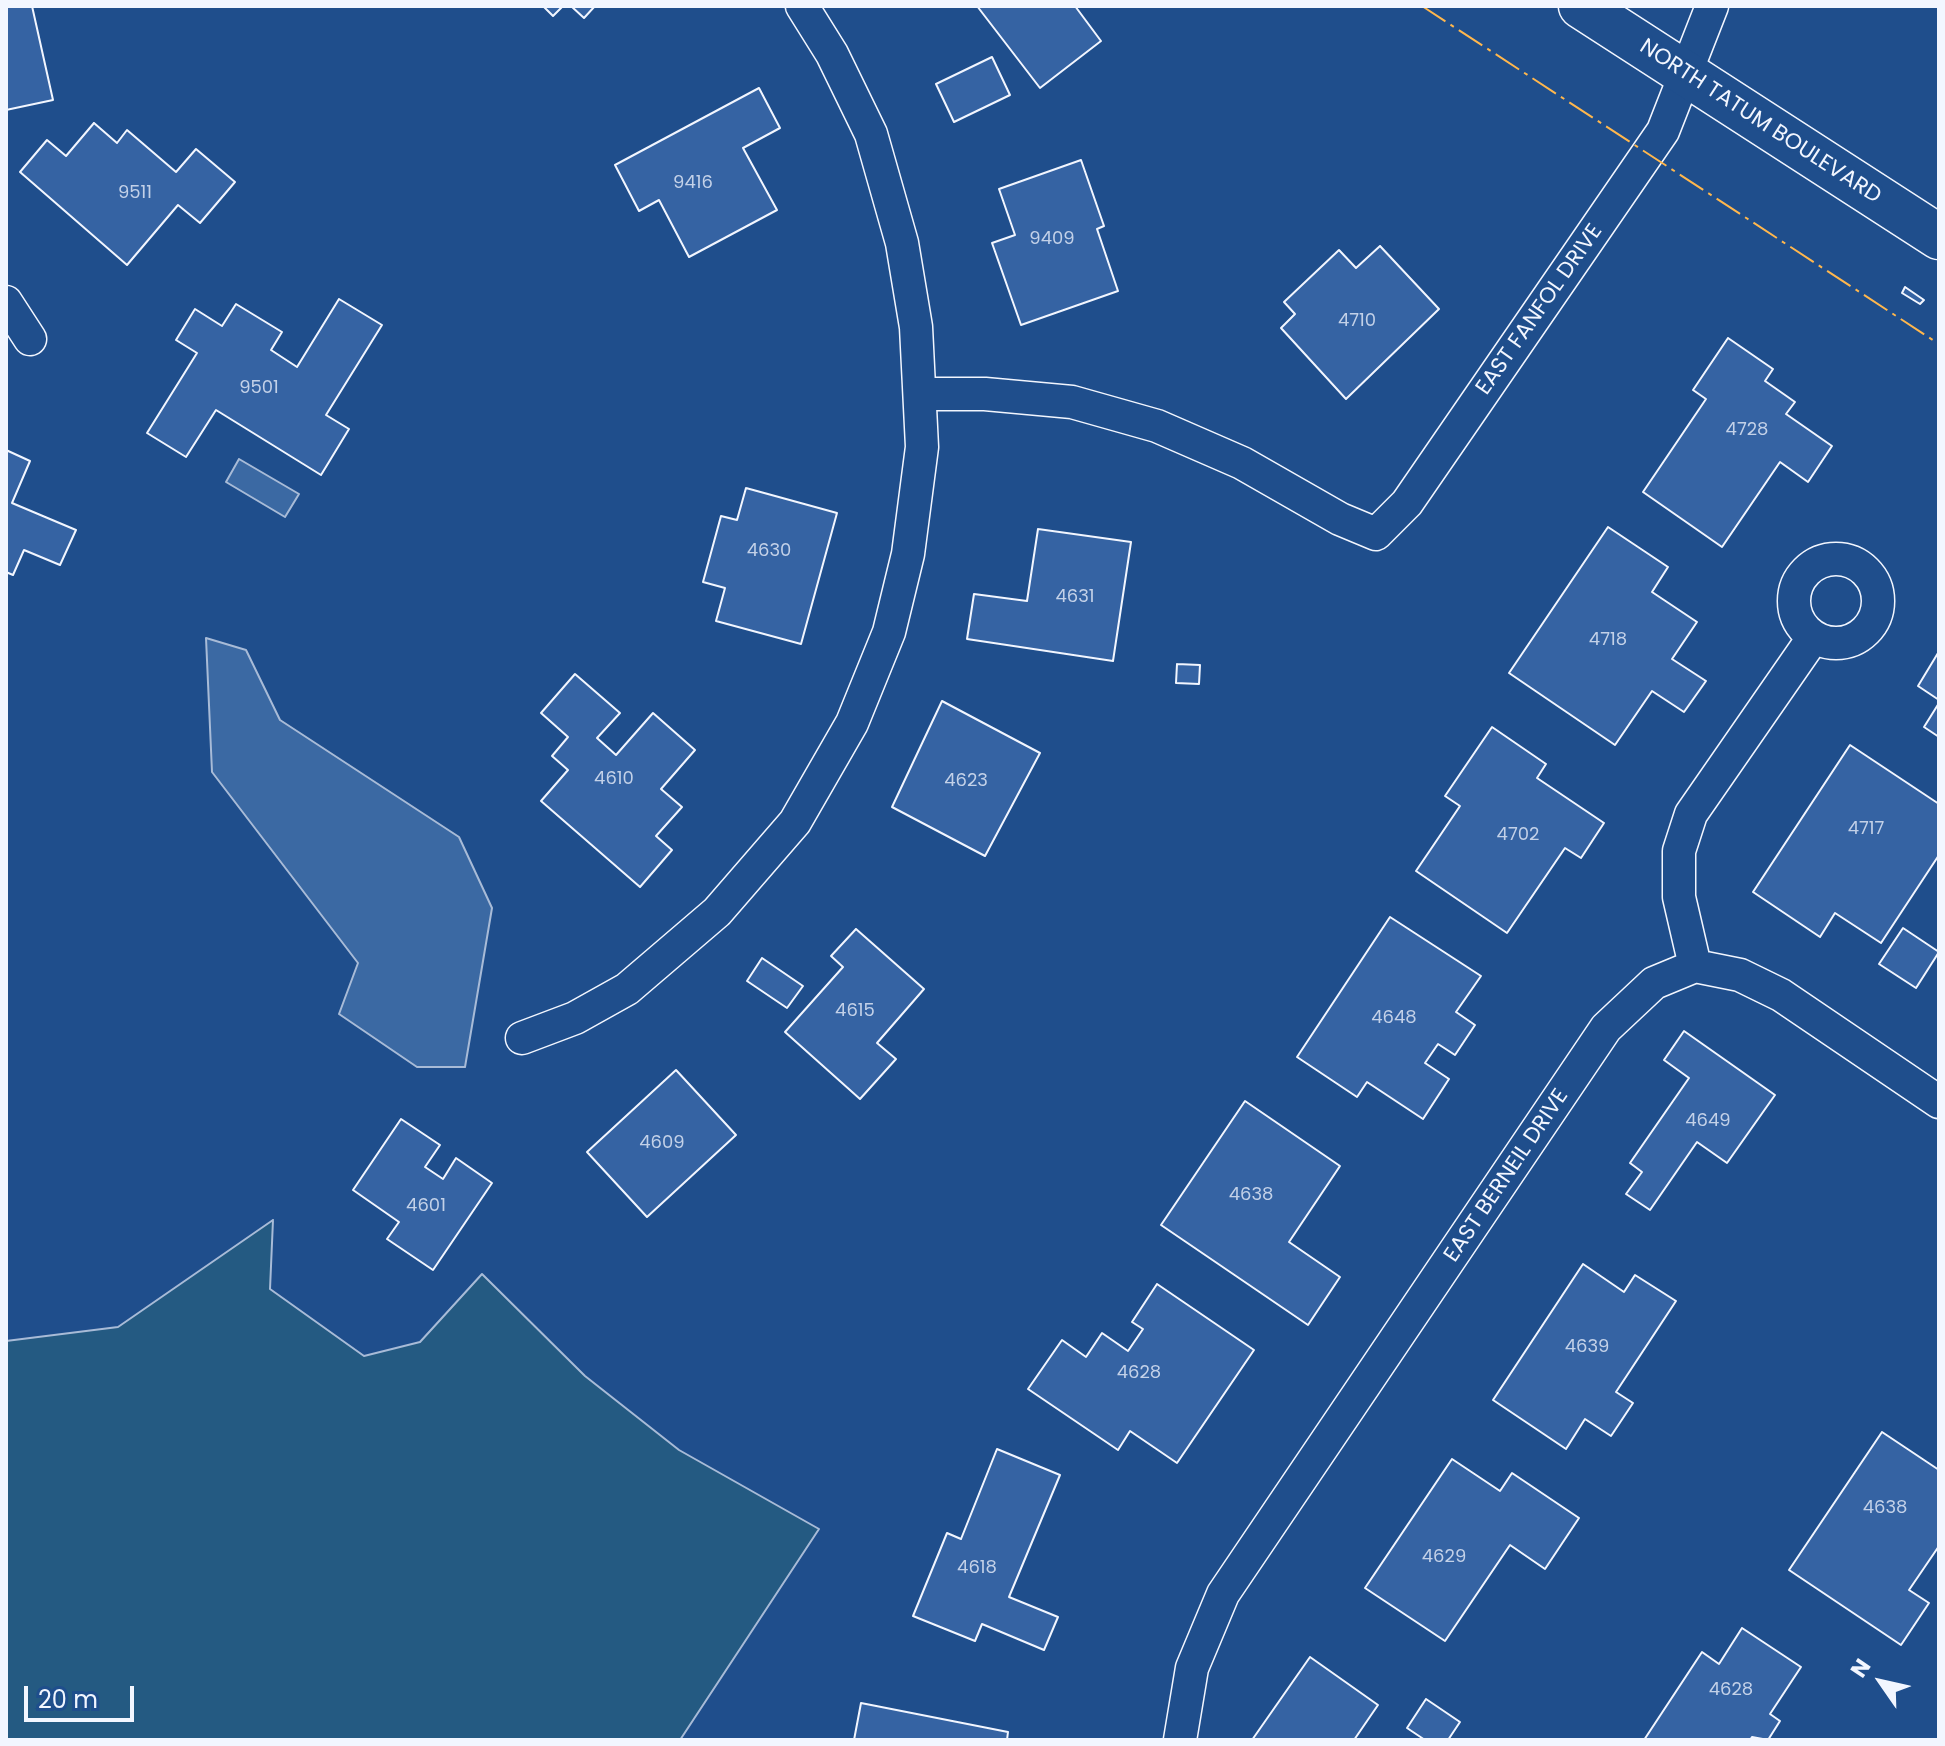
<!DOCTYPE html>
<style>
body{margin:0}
#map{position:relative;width:1945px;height:1746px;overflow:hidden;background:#1f4e8c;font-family:Poppins,sans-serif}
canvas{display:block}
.frame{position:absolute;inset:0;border:8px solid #f2f6ff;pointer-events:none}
.north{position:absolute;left:1841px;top:1642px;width:80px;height:80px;-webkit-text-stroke:6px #1f4e8c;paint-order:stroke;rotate:304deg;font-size:22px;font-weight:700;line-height:32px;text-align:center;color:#f2f6ff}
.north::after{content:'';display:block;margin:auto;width:28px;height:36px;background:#f2f6ff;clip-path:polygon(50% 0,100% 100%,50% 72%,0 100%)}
.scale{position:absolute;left:24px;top:1686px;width:110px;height:36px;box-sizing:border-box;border:4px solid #f2f6ff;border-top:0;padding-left:10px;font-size:24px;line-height:28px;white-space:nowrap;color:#f2f6ff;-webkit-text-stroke:6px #1f4e8c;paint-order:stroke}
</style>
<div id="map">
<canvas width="1945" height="1746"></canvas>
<div class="frame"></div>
<div class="north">N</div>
<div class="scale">20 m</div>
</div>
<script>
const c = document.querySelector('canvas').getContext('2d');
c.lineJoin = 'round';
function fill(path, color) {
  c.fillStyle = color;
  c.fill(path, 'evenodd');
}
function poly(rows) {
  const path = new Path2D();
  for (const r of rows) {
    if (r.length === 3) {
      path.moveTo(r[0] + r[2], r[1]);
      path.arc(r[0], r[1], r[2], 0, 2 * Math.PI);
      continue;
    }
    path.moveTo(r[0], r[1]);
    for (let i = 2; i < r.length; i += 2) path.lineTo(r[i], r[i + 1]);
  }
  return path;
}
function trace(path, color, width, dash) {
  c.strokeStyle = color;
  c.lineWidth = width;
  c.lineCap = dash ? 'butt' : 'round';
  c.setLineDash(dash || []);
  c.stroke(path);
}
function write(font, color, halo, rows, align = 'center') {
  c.font = font + ' Poppins,sans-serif';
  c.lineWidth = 6;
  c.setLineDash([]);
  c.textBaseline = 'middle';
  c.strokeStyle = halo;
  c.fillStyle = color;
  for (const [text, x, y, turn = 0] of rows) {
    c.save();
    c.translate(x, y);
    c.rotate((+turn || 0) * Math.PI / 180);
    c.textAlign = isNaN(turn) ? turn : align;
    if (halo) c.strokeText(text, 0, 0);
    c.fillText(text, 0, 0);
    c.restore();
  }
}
const green = poly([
 [273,1220,270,1289,364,1356,420,1342,482,1274,585,1376,679,1450,819,1529,680,1740,6,1740,6,1341,118,1327,273,1220]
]);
fill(green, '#245a82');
trace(green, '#a8bbd7', 2);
const water = poly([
 [239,459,299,494,285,517,226,482,239,459],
 [206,638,246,650,280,720,459,837,492,908,465,1067,417,1067,339,1014,358,963,212,772,206,638]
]);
fill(water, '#3b69a3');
trace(water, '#a8bbd7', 2);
const building = poly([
 [6,6,32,6,53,100,6,110,6,6],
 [543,6,563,6,553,16,543,6],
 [571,6,595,6,584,18,571,6],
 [977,6,1075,6,1101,41,1040,88,977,6],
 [992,57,1010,95,954,122,936,84,992,57],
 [759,88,780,128,743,148,777,210,689,257,659,200,639,211,615,165,759,88],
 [94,123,117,143,127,130,176,172,196,149,235,182,200,223,178,205,127,265,20,172,47,140,66,156,94,123],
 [1081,160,1104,226,1097,229,1118,291,1021,325,992,243,1015,235,999,189,1081,160],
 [1380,246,1439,309,1346,399,1281,328,1295,314,1284,302,1339,250,1356,268,1380,246],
 [1905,287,1924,300,1920,304,1902,293,1905,287],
 [339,299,382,325,326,415,349,429,321,475,216,410,186,457,147,433,197,353,176,340,195,309,222,326,236,304,282,332,271,350,297,367,339,299],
 [1728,338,1773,369,1765,381,1795,402,1786,414,1832,446,1808,482,1780,462,1722,547,1643,492,1706,399,1693,390,1728,338],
 [6,450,30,461,12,503,76,530,60,565,24,550,13,575,6,572,6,450],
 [746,488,837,513,801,644,716,621,725,588,703,582,721,516,737,520,746,488],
 [1608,527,1668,567,1652,592,1697,622,1672,659,1706,681,1684,712,1652,691,1615,745,1509,673,1608,527],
 [1038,529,1131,542,1113,661,967,639,974,594,1027,601,1038,529],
 [1938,653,1939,654,1939,700,1918,686,1938,653],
 [1177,664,1200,665,1199,684,1176,683,1177,664],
 [575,674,620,713,597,738,616,755,653,713,695,750,661,789,682,807,656,836,672,850,640,887,541,801,568,770,552,756,568,737,541,713,575,674],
 [942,701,1040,753,985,856,892,807,942,701],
 [1939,703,1939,737,1924,727,1939,703],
 [1492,727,1546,764,1537,778,1604,823,1581,858,1565,848,1507,933,1416,871,1460,806,1445,796,1492,727],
 [1850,745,1939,804,1939,855,1881,943,1835,913,1820,937,1753,892,1850,745],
 [1390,917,1481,976,1456,1012,1475,1025,1455,1055,1438,1044,1425,1063,1449,1079,1423,1119,1367,1082,1357,1097,1297,1057,1390,917],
 [1903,928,1939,952,1916,988,1879,964,1903,928],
 [856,929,924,989,877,1043,896,1059,860,1099,785,1032,843,967,831,956,856,929],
 [762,958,803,986,787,1008,747,981,762,958],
 [1684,1031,1775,1095,1727,1163,1697,1142,1650,1210,1626,1194,1642,1172,1630,1163,1689,1078,1664,1060,1684,1031],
 [676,1070,736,1135,647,1217,587,1152,676,1070],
 [1245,1101,1340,1166,1289,1242,1340,1277,1308,1325,1161,1225,1245,1101],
 [401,1119,440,1145,425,1167,443,1179,456,1158,492,1183,433,1270,387,1239,399,1222,353,1190,401,1119],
 [1583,1264,1624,1292,1635,1275,1676,1301,1616,1392,1633,1403,1611,1436,1585,1419,1566,1449,1493,1400,1583,1264],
 [1157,1284,1254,1350,1177,1463,1130,1431,1118,1450,1028,1389,1062,1340,1086,1357,1102,1333,1128,1351,1143,1329,1132,1322,1157,1284],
 [1882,1432,1939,1470,1939,1546,1909,1590,1929,1603,1901,1645,1789,1570,1882,1432],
 [997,1449,1060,1475,1009,1597,1058,1617,1044,1650,982,1624,975,1641,913,1616,947,1533,961,1539,997,1449],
 [1452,1459,1500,1491,1512,1473,1579,1518,1545,1569,1510,1545,1445,1641,1365,1588,1452,1459],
 [1742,1628,1801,1667,1770,1714,1780,1721,1768,1740,1752,1737,1750,1740,1644,1740,1702,1652,1719,1664,1742,1628],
 [1310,1657,1378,1705,1354,1740,1252,1740,1310,1657],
 [1426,1699,1460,1722,1448,1740,1425,1740,1407,1728,1426,1699],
 [861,1703,1008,1732,1007,1740,854,1740,861,1703]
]);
fill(building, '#3563a3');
trace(building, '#f2f6ff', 2);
const minor = poly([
 [6,302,30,339],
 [922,394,985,394,1072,402,1157,426,1242,463,1340,519,1376,534,1407,503,1663,131,1712,6],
 [1836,601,42],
 [1695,966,1679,897,1679,851,1691,814,1813,638],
 [1695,966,1740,975,1781,995,1939,1102],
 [522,1038,575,1018,627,989,717,912,795,822,852,723,889,632,908,554,922,447,916,327,902,243,871,134,832,54,802,6],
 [1180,1740,1192,1668,1223,1594,1606,1028,1654,983,1695,966]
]);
const primary = poly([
 [1581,6,1939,237]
]);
trace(minor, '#f2f6ff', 35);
trace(primary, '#f2f6ff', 47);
trace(minor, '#1f4e8c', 32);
trace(primary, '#1f4e8c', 44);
trace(poly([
 [1422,6,1939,344]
]), '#ffb74d', 2, [28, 6, 4, 6]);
write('18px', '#c3d1e8', null, [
 ["9416",693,183],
 ["9511",135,193],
 ["9409",1052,239],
 ["4710",1357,321],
 ["9501",259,388],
 ["4728",1747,430],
 ["4630",769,551],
 ["4631",1075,597],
 ["4718",1608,640],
 ["4610",614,779],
 ["4623",966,781],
 ["4717",1866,829],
 ["4702",1518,835],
 ["4615",855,1011],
 ["4648",1394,1018],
 ["4649",1708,1121],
 ["4609",662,1143],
 ["4638",1251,1195],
 ["4601",426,1206],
 ["4639",1587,1347],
 ["4628",1139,1373],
 ["4638",1885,1508],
 ["4629",1444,1557],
 ["4618",977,1568],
 ["4628",1731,1690]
]);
write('22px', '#f2f6ff', '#1f4e8c', [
 ["NORTH TATUM BOULEVARD",1760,122,33],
 ["EAST FANFOL DRIVE",1540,310,-55],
 ["EAST BERNEIL DRIVE",1507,1176,-56]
]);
</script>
